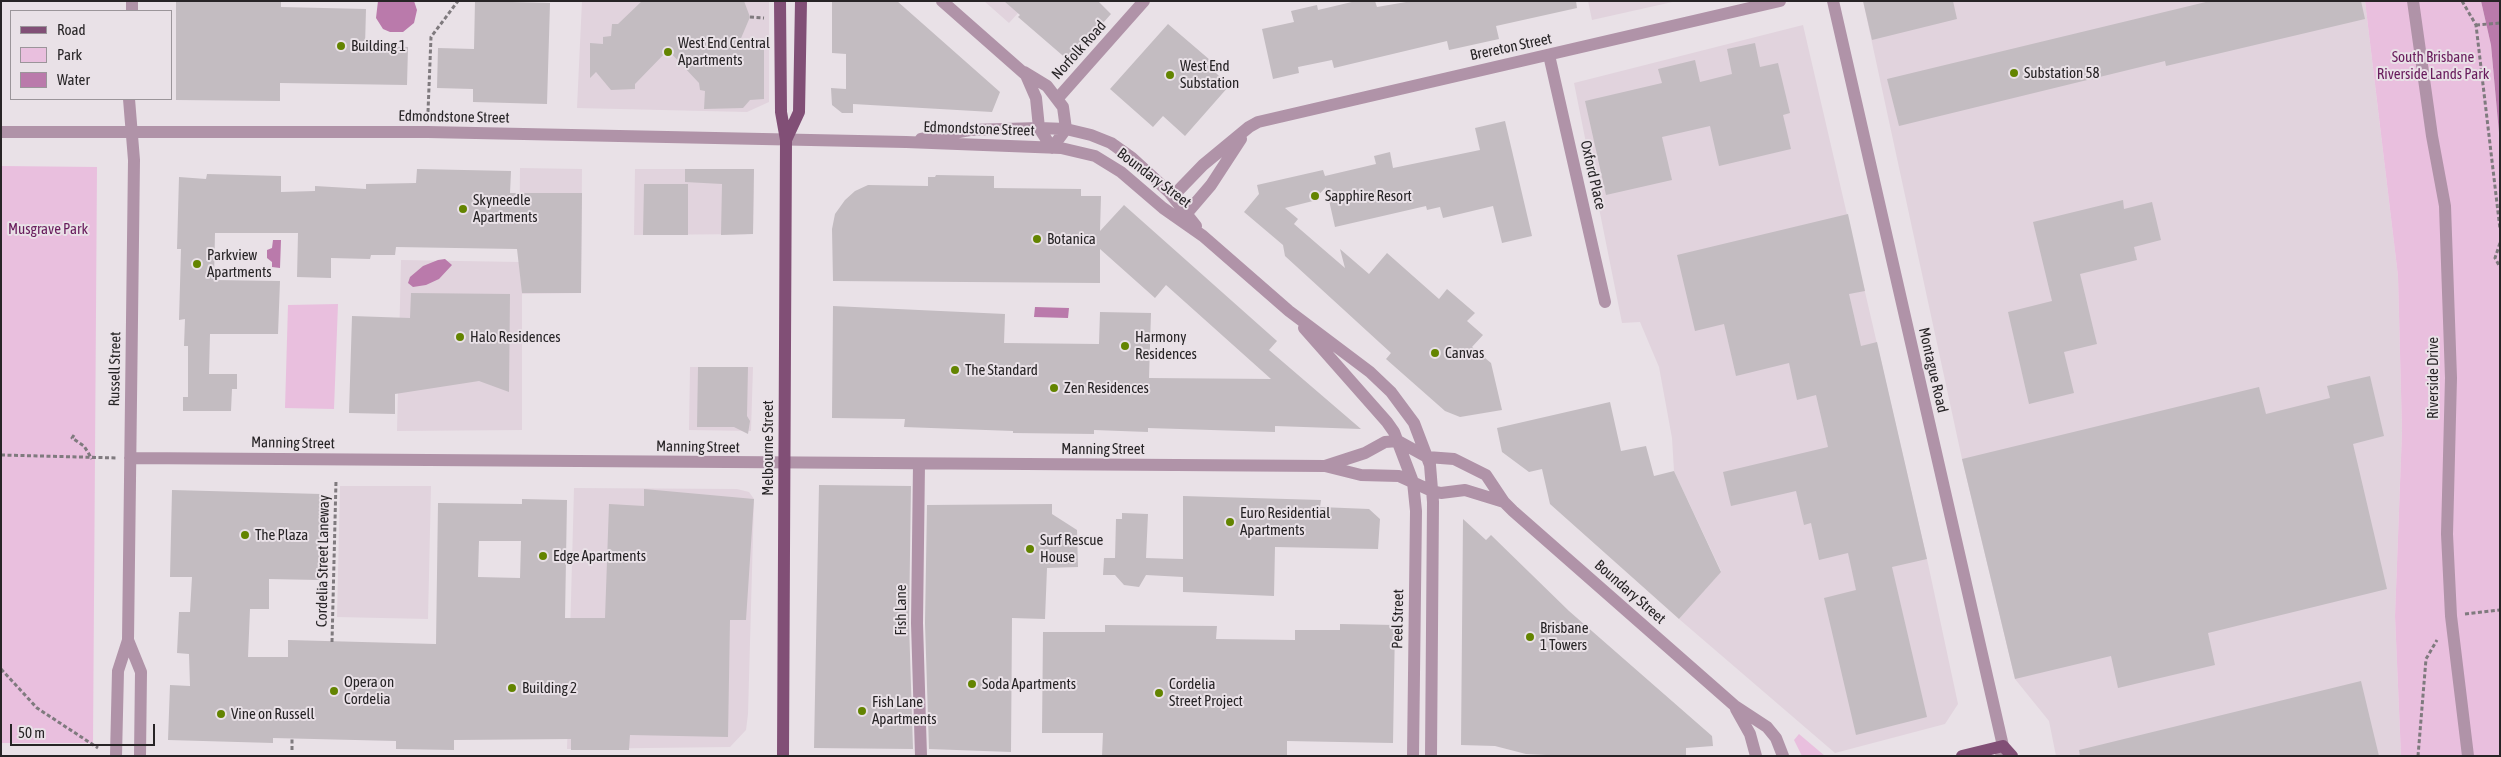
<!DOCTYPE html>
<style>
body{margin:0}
#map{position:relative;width:2501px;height:757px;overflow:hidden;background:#e9e1e7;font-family:"Asap Condensed",sans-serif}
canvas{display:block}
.frame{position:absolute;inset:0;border:2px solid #272426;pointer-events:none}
.legend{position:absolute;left:10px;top:10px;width:162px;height:90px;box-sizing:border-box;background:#e9e1e7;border:1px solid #9b959a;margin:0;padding:6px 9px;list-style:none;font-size:15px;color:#272426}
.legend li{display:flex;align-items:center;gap:10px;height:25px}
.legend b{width:25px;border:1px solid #9b959a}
.scale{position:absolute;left:10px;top:724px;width:145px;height:22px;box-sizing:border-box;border:2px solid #272426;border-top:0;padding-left:6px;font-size:15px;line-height:18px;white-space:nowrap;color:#272426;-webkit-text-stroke:4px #e9e1e7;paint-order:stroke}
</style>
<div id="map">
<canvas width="2501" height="757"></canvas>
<div class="frame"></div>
<ul class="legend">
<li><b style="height:6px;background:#814f76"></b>Road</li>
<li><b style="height:14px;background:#e9bfde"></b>Park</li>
<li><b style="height:14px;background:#ba7aab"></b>Water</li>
</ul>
<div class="scale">50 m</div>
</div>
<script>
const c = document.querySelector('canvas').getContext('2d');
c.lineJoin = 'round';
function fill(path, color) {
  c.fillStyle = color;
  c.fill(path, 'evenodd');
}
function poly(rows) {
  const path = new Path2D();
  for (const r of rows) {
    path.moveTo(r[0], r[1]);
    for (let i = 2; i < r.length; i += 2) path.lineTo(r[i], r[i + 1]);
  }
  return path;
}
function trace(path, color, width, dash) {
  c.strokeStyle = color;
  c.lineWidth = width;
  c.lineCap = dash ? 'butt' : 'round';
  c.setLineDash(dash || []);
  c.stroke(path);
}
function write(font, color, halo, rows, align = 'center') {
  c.font = font + ' "Asap Condensed",sans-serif';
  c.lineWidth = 4;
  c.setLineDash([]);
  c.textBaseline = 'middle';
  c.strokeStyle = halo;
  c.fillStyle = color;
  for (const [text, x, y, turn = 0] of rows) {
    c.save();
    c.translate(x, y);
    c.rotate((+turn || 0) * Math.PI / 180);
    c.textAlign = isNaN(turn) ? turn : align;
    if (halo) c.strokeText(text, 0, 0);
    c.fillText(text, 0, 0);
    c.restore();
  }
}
fill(poly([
 [582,1,769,1,769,102,747,112,577,108],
 [984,1,1029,1,1009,23],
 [1588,1,1677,1,1592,20],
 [1863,1,2365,1,2398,276,2402,431,2395,616,2401,756,2056,756,2049,721,2015,679,1962,459],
 [1803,25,1927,559,1958,704,1945,724,1835,753,1679,619,1721,571,1674,471,1672,438,1659,367,1640,322,1622,323,1574,83],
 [520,168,582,169,581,293,522,294,522,430,397,431,401,260,519,262],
 [635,169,754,169,753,234,634,235],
 [690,367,753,367,751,431,689,430],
 [340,486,431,486,428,619,337,617],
 [574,488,737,489,749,492,754,499,748,714,746,730,730,747,567,749]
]), '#e1d3dd');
fill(poly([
 [2365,1,2481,1,2491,45,2500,144,2500,756,2401,756,2395,616,2402,431,2398,276],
 [1,166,97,167,93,743,1,743],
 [338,304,334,409,285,408,288,305],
 [1799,734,1825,756,1802,756,1794,740]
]), '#e9bfde');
fill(poly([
 [378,1,414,1,417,10,414,23,403,32,390,32,383,29,376,18],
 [2481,1,2500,1,2500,144,2491,45],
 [273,240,281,240,280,268,272,267,272,262,267,258,267,250,272,248],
 [445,259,452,265,439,279,426,285,413,287,408,283,410,277,423,266,438,260],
 [1035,307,1069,308,1068,318,1034,317]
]), '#ba7aab');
fill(poly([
 [176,1,281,1,281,7,366,9,365,46,408,47,407,85,280,83,280,101,176,100],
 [475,1,550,3,547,104,473,102,473,89,437,88,438,48,474,49],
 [642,1,744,1,750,17,739,43,764,45,764,99,750,100,743,108,704,109,705,91,700,90,699,83,668,50,635,84,635,89,611,90,596,72,590,78,590,43,603,44,603,37,611,36,612,24,618,24],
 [832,1,897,1,1000,92,992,112,853,104,853,113,842,113,832,105,831,88,846,89,846,54,832,53],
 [1004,1,1098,1,1111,14,1069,61,1018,17,1020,15],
 [1356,1,1375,1,1377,7,1412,1,1576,1,1577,8,1496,26,1499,39,1449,50,1447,41,1334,68,1332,60,1298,67,1299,73,1273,79,1262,29,1294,22,1291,11,1317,5,1318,10],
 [1863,1,1953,1,1957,19,1872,40],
 [2210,1,2361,1,2365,19,2166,66,2165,61,1899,126,1887,79],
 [1168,24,1210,60,1207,64,1229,86,1185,136,1163,116,1153,127,1110,89],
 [1755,43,1760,67,1778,63,1790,113,1783,115,1791,149,1719,166,1710,126,1662,137,1672,180,1606,195,1585,101,1662,83,1658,69,1695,60,1700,82,1732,74,1727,49],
 [1505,121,1532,236,1502,243,1493,206,1443,218,1440,207,1427,210,1426,206,1335,227,1326,187,1313,201,1285,208,1298,219,1294,224,1345,268,1340,249,1369,274,1387,253,1439,299,1447,289,1475,313,1467,321,1483,335,1472,347,1491,363,1502,410,1460,417,1445,411,1386,359,1391,353,1285,256,1283,245,1244,212,1259,194,1257,185,1323,170,1325,176,1376,164,1374,156,1390,152,1393,168,1480,150,1475,128],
 [417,169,511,171,510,193,582,193,581,293,522,293,517,249,396,247,395,255,371,255,370,259,331,258,331,278,297,277,298,233,215,233,214,280,280,281,278,334,210,334,209,374,237,374,237,389,232,389,231,411,183,411,183,397,188,397,188,346,184,346,185,319,179,320,181,249,177,249,179,177,206,179,207,174,281,176,281,192,315,191,315,186,366,189,366,184,416,183],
 [685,169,754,169,753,234,721,235,722,184,685,182],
 [936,175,994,176,994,188,1081,189,1081,196,1101,196,1100,231,1124,205,1277,341,1269,350,1361,429,1275,426,1275,432,1148,428,1148,432,1094,430,1094,434,1013,433,1013,431,904,427,905,419,832,418,833,306,1005,314,1004,343,1099,344,1100,312,1151,313,1149,378,1271,379,1166,285,1155,298,1100,249,1100,283,833,281,832,229,835,214,845,200,855,191,868,185,928,186,928,177,935,177],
 [644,184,688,184,688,235,643,235],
 [2123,200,2124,209,2152,202,2161,240,2134,247,2137,260,2080,274,2097,344,2064,352,2074,393,2029,404,2008,312,2052,301,2033,222],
 [1848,214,1865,291,1849,294,1861,346,1877,342,1927,559,1892,567,1927,717,1856,735,1824,598,1856,590,1848,553,1819,560,1811,523,1804,525,1796,491,1731,506,1723,472,1828,447,1816,395,1797,400,1789,363,1736,376,1724,324,1695,331,1677,255],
 [411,293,510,294,509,392,479,381,395,394,395,414,349,413,352,316,410,318],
 [698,367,748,367,747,416,750,421,748,434,734,427,697,427],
 [2370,376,2384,436,2353,444,2387,589,2208,633,2215,665,2118,688,2111,656,2015,679,1962,459,2259,387,2266,414,2330,398,2327,386],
 [1610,402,1621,451,1646,446,1654,476,1674,471,1721,572,1679,619,1550,504,1542,469,1529,472,1502,452,1497,428],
 [819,485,911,486,909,623,913,749,814,748],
 [644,489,754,499,746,620,730,620,728,737,630,735,629,750,571,750,571,739,454,740,454,750,396,749,396,741,273,738,273,743,168,740,170,685,190,686,189,654,177,653,179,612,190,612,192,577,170,577,172,490,321,494,319,580,269,579,269,609,250,609,248,657,288,657,288,640,436,644,438,503,522,504,522,499,567,500,565,618,605,618,609,504,644,506],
 [479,541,521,541,520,578,478,577],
 [1183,496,1321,500,1320,507,1369,509,1380,519,1378,549,1275,547,1274,596,1183,592,1183,577,1146,575,1139,587,1124,585,1115,575,1103,575,1104,558,1115,558,1116,519,1122,519,1122,513,1148,514,1146,558,1183,559],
 [1052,504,1052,514,1077,530,1078,567,1047,568,1045,619,1012,618,1011,752,929,749,925,623,927,505],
 [1463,519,1486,540,1491,535,1569,611,1712,736,1713,746,1686,748,1686,756,1567,756,1526,754,1495,746,1461,745],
 [1340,624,1395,625,1393,743,1287,741,1287,756,1102,756,1103,733,1042,733,1043,632,1105,632,1105,625,1217,626,1216,639,1295,640,1295,630,1340,630],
 [2361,681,2379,756,2080,756,2079,750]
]), '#c3bcc1');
trace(poly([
 [2462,1,2476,25,2500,229],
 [750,17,764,18],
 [2476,25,2500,23],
 [428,112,431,37,458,1],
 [2500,243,2495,258,2500,267],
 [74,435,72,438,84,446,92,459],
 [1,455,117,458],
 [2465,614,2500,610],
 [332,642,336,481],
 [1,669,37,708,98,748],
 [292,750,292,739],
 [2418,756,2426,659,2437,640]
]), '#7f7a7e', 3, [4, 2.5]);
trace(poly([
 [942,1,1026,75,1036,98,1039,128,1052,148],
 [1833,1,2003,746,2001,756],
 [2413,1,2432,136,2445,206,2451,378,2447,534,2451,616,2468,756],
 [132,11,132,1],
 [1549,55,1605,302],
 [1024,72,1047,86,1063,107,1066,129,1052,148],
 [1058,98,1144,1],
 [1,132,428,132,906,142,1061,148,1095,156,1121,172,1163,208,1203,236,1289,311,1370,372,1391,392,1414,423,1430,465,1433,502,1431,756],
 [921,139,970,130,1039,128,1066,129,1091,135,1111,143,1132,158,1169,192,1196,226],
 [1173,196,1203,165,1249,127,1258,122,1780,1],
 [1187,213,1211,185,1241,139],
 [1304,328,1387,422,1394,432,1413,482,1416,511,1413,756],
 [130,458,1325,466,1361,475,1399,476,1432,491,1441,493,1465,490,1504,502],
 [919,464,917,623,921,756],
 [1325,466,1365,453,1385,442,1398,441,1427,457,1454,459,1486,475,1504,502,1513,511,1735,706,1767,727,1776,738,1783,756],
 [128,640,141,672,140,756],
 [1736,709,1750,734,1756,756],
 [116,756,118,671,128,640,134,160,129,99]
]), '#b093a8', 12);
trace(poly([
 [780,1,781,112,786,140,783,756],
 [786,140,799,112,801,1],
 [1962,756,2003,746,2012,756]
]), '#814f76', 12);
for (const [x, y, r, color] of [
 [341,46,5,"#638400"],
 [668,52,5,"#638400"],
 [2014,73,5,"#638400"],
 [1170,75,5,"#638400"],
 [1315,196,5,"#638400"],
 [463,209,5,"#638400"],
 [1037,239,5,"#638400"],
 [197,264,5,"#638400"],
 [460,337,5,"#638400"],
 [1125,346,5,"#638400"],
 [1435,353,5,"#638400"],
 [955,370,5,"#638400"],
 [1054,388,5,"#638400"],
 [1230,522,5,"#638400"],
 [245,535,5,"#638400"],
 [1030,549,5,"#638400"],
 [543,556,5,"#638400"],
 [1530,637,5,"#638400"],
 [972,684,5,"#638400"],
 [512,688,5,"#638400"],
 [334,691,5,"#638400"],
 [1159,693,5,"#638400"],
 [862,711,5,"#638400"],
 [221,714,5,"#638400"]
]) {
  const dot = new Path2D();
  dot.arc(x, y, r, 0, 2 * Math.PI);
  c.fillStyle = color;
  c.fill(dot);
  trace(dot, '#e9e1e7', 2);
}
write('15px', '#272426', '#e9e1e7', [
 ["West End Central",678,43],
 ["Apartments",678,60],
 ["Building 1",351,46],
 ["West End",1180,66],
 ["Substation",1180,83],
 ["Substation 58",2024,73],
 ["Sapphire Resort",1325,196],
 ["Skyneedle",473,200],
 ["Apartments",473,217],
 ["Botanica",1047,239],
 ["Parkview",207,255],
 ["Apartments",207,272],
 ["Halo Residences",470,337],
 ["Harmony",1135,337],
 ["Residences",1135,354],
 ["Canvas",1445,353],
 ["The Standard",965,370],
 ["Zen Residences",1064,388],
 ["Euro Residential",1240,513],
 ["Apartments",1240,530],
 ["The Plaza",255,535],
 ["Surf Rescue",1040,540],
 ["House",1040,557],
 ["Edge Apartments",553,556],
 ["Brisbane",1540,628],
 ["1 Towers",1540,645],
 ["Opera on",344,682],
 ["Cordelia",344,699],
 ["Soda Apartments",982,684],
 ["Cordelia",1169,684],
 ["Street Project",1169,701],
 ["Building 2",522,688],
 ["Fish Lane",872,702],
 ["Apartments",872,719],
 ["Vine on Russell",231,714]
], 'left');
write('15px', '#272426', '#e9e1e7', [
 ["Brereton Street",1511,47,-12],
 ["Norfolk Road",1079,50,-48],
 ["Edmondstone Street",454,117,1],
 ["Edmondstone Street",979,129,2],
 ["Oxford Place",1593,175,77],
 ["Boundary Street",1154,178,37],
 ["Russell Street",115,369,-89],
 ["Montague Road",1933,370,77],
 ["Riverside Drive",2433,378,-90],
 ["Manning Street",293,443,1],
 ["Manning Street",698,447,1],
 ["Melbourne Street",768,448,-90],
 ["Manning Street",1103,449],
 ["Cordelia Street Laneway",323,561,-89],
 ["Boundary Street",1630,592,41],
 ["Fish Lane",901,610,-90],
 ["Peel Street",1398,619,-89]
]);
write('15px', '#681c5c', '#e9e1e7', [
 ["South Brisbane",2433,57],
 ["Riverside Lands Park",2433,74],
 ["Musgrave Park",48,229]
]);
</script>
